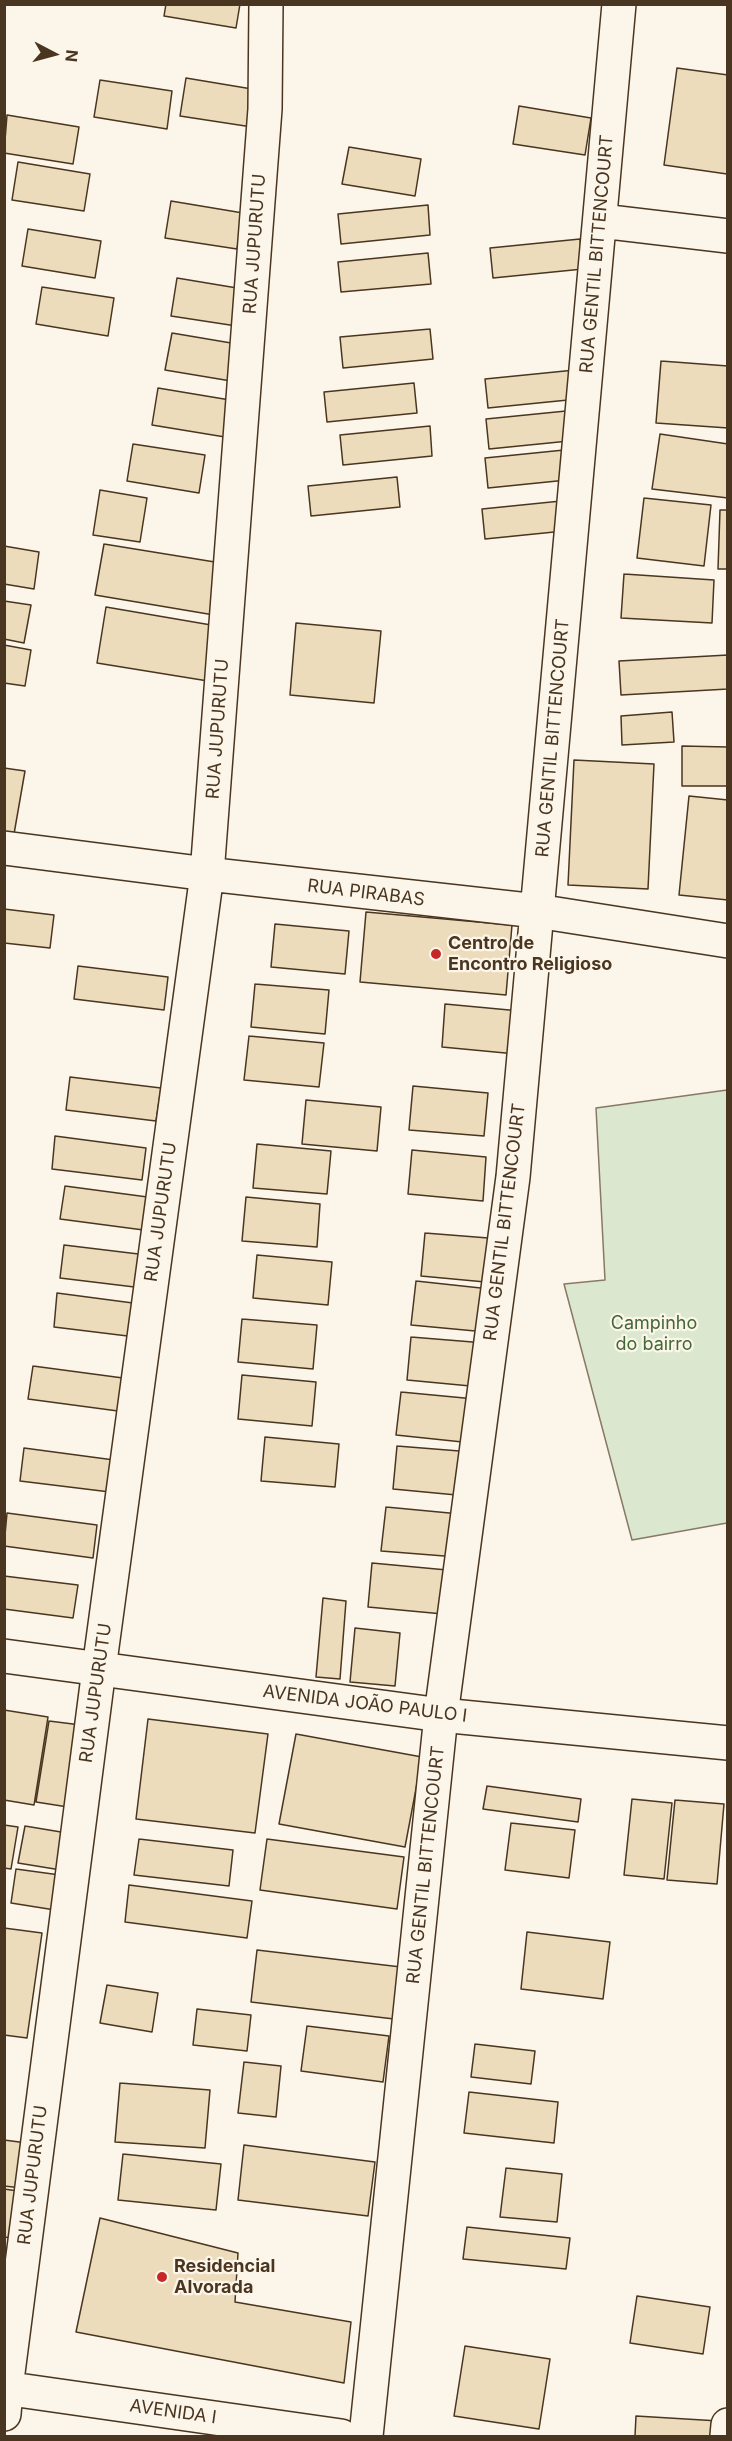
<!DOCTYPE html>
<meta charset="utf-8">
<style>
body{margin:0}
#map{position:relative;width:732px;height:2441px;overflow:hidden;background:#fbf6e9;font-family:Inter,sans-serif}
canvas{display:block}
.frame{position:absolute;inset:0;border:6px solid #4a3520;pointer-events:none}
.north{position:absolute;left:24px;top:24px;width:60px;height:60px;-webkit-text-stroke:4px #fbf6e9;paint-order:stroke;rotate:96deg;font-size:16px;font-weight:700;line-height:24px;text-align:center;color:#4a3520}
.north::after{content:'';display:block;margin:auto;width:21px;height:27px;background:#4a3520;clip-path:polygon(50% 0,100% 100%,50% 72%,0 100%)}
</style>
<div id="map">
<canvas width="732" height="2441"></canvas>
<div class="frame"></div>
<div class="north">N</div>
</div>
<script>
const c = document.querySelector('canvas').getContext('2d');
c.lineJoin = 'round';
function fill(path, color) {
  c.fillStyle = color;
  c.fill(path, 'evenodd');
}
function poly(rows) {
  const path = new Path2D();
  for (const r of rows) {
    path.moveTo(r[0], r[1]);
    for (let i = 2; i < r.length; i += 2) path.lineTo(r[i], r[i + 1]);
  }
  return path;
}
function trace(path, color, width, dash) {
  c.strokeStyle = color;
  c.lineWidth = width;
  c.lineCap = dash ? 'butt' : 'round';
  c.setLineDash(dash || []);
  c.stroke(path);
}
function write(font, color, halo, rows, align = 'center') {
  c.font = font + ' Inter,sans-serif';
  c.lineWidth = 4.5;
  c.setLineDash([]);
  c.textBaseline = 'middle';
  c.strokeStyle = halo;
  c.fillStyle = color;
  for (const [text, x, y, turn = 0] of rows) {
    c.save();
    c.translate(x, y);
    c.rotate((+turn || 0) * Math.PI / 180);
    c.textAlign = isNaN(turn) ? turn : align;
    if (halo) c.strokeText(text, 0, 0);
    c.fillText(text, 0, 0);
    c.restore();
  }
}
const green = poly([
 [727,1090,727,1523,632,1540,564,1284,605,1280,596,1108,727,1090]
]);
fill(green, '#dce7d0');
trace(green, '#887966', 1.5);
const building = poly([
 [166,4,240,4,236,28,164,16,166,4],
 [677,68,728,75,727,174,664,165,677,68],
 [186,78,258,90,252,127,180,116,186,78],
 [100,80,172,91,167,129,94,117,100,80],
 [519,106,591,118,585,155,513,144,519,106],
 [7,115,79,127,73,164,4,153,7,115],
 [349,147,421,159,415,196,342,184,349,147],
 [18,162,90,174,84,211,12,200,18,162],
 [171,201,243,213,237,249,165,238,171,201],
 [428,205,430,235,341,244,338,214,428,205],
 [28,229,101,241,95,278,22,266,28,229],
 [580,239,583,269,493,278,490,248,580,239],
 [428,253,431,284,341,292,338,262,428,253],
 [177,278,249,290,243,327,171,316,177,278],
 [42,287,114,298,108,336,36,324,42,287],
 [430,329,433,359,343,368,340,337,430,329],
 [172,333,243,345,237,382,165,370,172,333],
 [661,361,728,366,728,428,656,423,661,361],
 [575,370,578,399,488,408,485,379,575,370],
 [414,383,417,413,327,422,324,392,414,383],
 [158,388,230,400,225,437,152,425,158,388],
 [576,410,579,440,489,449,486,419,576,410],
 [430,426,432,456,343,465,340,435,430,426],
 [660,434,728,444,728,498,652,489,660,434],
 [133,444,205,455,199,493,127,481,133,444],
 [574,449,577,479,488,488,485,458,574,449],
 [397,477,400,507,311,516,308,486,397,477],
 [100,490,147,498,140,542,93,535,100,490],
 [644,498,711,505,704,566,637,558,644,498],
 [571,500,574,530,485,539,482,509,571,500],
 [720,510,728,510,728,569,718,569,720,510],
 [104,544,221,563,214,615,95,595,104,544],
 [4,546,39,552,34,589,4,584,4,546],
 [624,574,714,580,712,623,621,618,624,574],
 [4,601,31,605,24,643,4,639,4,601],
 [106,607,217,626,208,681,97,663,106,607],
 [296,623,381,631,374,703,290,695,296,623],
 [4,645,31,650,25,686,4,683,4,645],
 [728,655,728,689,621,695,619,661,728,655],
 [672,712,674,742,622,745,621,716,672,712],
 [682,746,728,747,728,786,682,786,682,746],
 [574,760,654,764,648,889,568,885,574,760],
 [4,768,25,771,14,834,4,832,4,768],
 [689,796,728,800,728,900,679,895,689,796],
 [4,909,54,915,50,948,4,943,4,909],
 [366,912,512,925,506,995,360,982,366,912],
 [275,924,349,931,345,974,271,967,275,924],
 [78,966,168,977,164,1010,74,999,78,966],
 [255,984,329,990,325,1034,251,1027,255,984],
 [445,1004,520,1011,516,1054,442,1047,445,1004],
 [249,1036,324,1043,319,1087,244,1080,249,1036],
 [70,1077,161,1088,156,1121,66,1110,70,1077],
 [413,1086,488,1093,484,1136,409,1130,413,1086],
 [306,1100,381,1107,377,1151,302,1144,306,1100],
 [55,1136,146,1148,142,1180,52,1169,55,1136],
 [257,1144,331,1151,327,1194,253,1188,257,1144],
 [412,1150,486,1157,483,1201,408,1194,412,1150],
 [65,1186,155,1198,151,1231,60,1219,65,1186],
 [246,1197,320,1204,317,1247,242,1241,246,1197],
 [425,1233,501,1239,496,1283,421,1276,425,1233],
 [64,1245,155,1256,151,1289,60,1278,64,1245],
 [257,1255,332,1262,328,1305,253,1298,257,1255],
 [416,1281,490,1289,486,1332,411,1325,416,1281],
 [57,1293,148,1305,144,1338,54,1327,57,1293],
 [242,1319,317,1325,313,1369,238,1362,242,1319],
 [411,1337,485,1343,481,1387,407,1380,411,1337],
 [33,1366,123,1378,118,1411,28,1399,33,1366],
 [242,1375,316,1382,312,1426,238,1419,242,1375],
 [401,1392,475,1399,472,1443,396,1435,401,1392],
 [265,1437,339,1444,335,1487,261,1481,265,1437],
 [397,1446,472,1452,467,1496,393,1489,397,1446],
 [24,1448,114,1460,110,1492,20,1481,24,1448],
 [386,1507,460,1514,457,1557,381,1551,386,1507],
 [7,1513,97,1525,93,1558,4,1546,7,1513],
 [372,1563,447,1570,443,1614,368,1607,372,1563],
 [4,1576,78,1585,73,1618,4,1609,4,1576],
 [323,1598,346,1601,340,1679,316,1677,323,1598],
 [355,1628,400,1633,395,1686,350,1682,355,1628],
 [4,1710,48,1717,34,1805,4,1800,4,1710],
 [148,1719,268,1734,255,1833,136,1819,148,1719],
 [49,1721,81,1725,68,1807,36,1802,49,1721],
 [296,1734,422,1757,405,1847,279,1824,296,1734],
 [487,1786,581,1799,578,1822,483,1809,487,1786],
 [632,1799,672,1803,664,1879,624,1875,632,1799],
 [675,1800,724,1804,717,1884,667,1880,675,1800],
 [511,1823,575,1830,569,1878,505,1870,511,1823],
 [4,1825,18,1827,11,1869,4,1868,4,1825],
 [25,1826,73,1834,67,1871,18,1863,25,1826],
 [139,1839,233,1850,229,1886,134,1875,139,1839],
 [267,1839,404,1857,397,1909,260,1890,267,1839],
 [16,1869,60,1875,55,1910,11,1903,16,1869],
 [129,1885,252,1901,247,1938,125,1922,129,1885],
 [4,1928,42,1933,27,2038,4,2035,4,1928],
 [527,1932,610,1942,603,1999,521,1989,527,1932],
 [257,1950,401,1967,394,2019,251,2002,257,1950],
 [107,1985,158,1993,152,2032,100,2023,107,1985],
 [197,2009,251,2015,247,2051,193,2045,197,2009],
 [307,2026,389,2036,383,2082,301,2071,307,2026],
 [475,2044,535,2051,531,2084,471,2077,475,2044],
 [244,2062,281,2066,276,2117,238,2113,244,2062],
 [120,2083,210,2090,205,2148,115,2142,120,2083],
 [469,2092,558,2102,554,2143,464,2133,469,2092],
 [4,2140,27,2143,22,2188,4,2186,4,2140],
 [244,2145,375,2162,368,2216,238,2200,244,2145],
 [123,2154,221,2164,216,2210,118,2200,123,2154],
 [506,2168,562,2174,557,2222,500,2217,506,2168],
 [4,2189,25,2192,19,2239,4,2237,4,2189],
 [100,2218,238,2253,235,2302,351,2322,344,2383,76,2332,100,2218],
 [467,2227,570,2238,566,2269,463,2259,467,2227],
 [637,2296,710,2307,703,2354,630,2343,637,2296],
 [465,2346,550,2359,539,2429,454,2416,465,2346],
 [636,2416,719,2421,718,2436,635,2436,636,2416]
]);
fill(building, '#ecdcbc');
trace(building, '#4a3520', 1.5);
const street = poly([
 [601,221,728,236],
 [4,848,207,874,537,911,728,941],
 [4,2388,341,2436],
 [4,2414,6,2388,99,1669,207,874,265,109,266,4],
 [366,2436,441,1715,513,1177,619,4],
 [727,2436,728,2425]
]);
const secondary = poly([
 [4,1656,441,1715,728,1743]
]);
trace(street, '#4a3520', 36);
trace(secondary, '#4a3520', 36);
trace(street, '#fbf6e9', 33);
trace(secondary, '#fbf6e9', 33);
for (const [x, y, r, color] of [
 [436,954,6,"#c62828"],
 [162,2277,6,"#c62828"]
]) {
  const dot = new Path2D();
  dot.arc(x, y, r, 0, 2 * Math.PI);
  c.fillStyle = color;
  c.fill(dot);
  trace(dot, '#fbf6e9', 2);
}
write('18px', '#4a3520', '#fbf6e9', [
 ["RUA JUPURUTU",255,244,-86],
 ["RUA GENTIL BITTENCOURT",597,254,-85],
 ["RUA JUPURUTU",218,729,-86],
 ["RUA GENTIL BITTENCOURT",553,738,-85],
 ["RUA PIRABAS",366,893,7],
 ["RUA JUPURUTU",161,1212,-82],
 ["RUA GENTIL BITTENCOURT",505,1222,-83],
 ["RUA JUPURUTU",96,1693,-82],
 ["AVENIDA JOÃO PAULO I",365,1704,7],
 ["RUA GENTIL BITTENCOURT",426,1865,-84],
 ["RUA JUPURUTU",33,2175,-83],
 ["AVENIDA I",173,2412,8]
]);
write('bold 18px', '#4a3520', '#fbf6e9', [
 ["Centro de",448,944],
 ["Encontro Religioso",448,965],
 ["Residencial",174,2267],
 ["Alvorada",174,2288]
], 'left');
write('18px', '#436837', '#fbf6e9', [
 ["Campinho",654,1324],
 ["do bairro",654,1345]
]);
</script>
